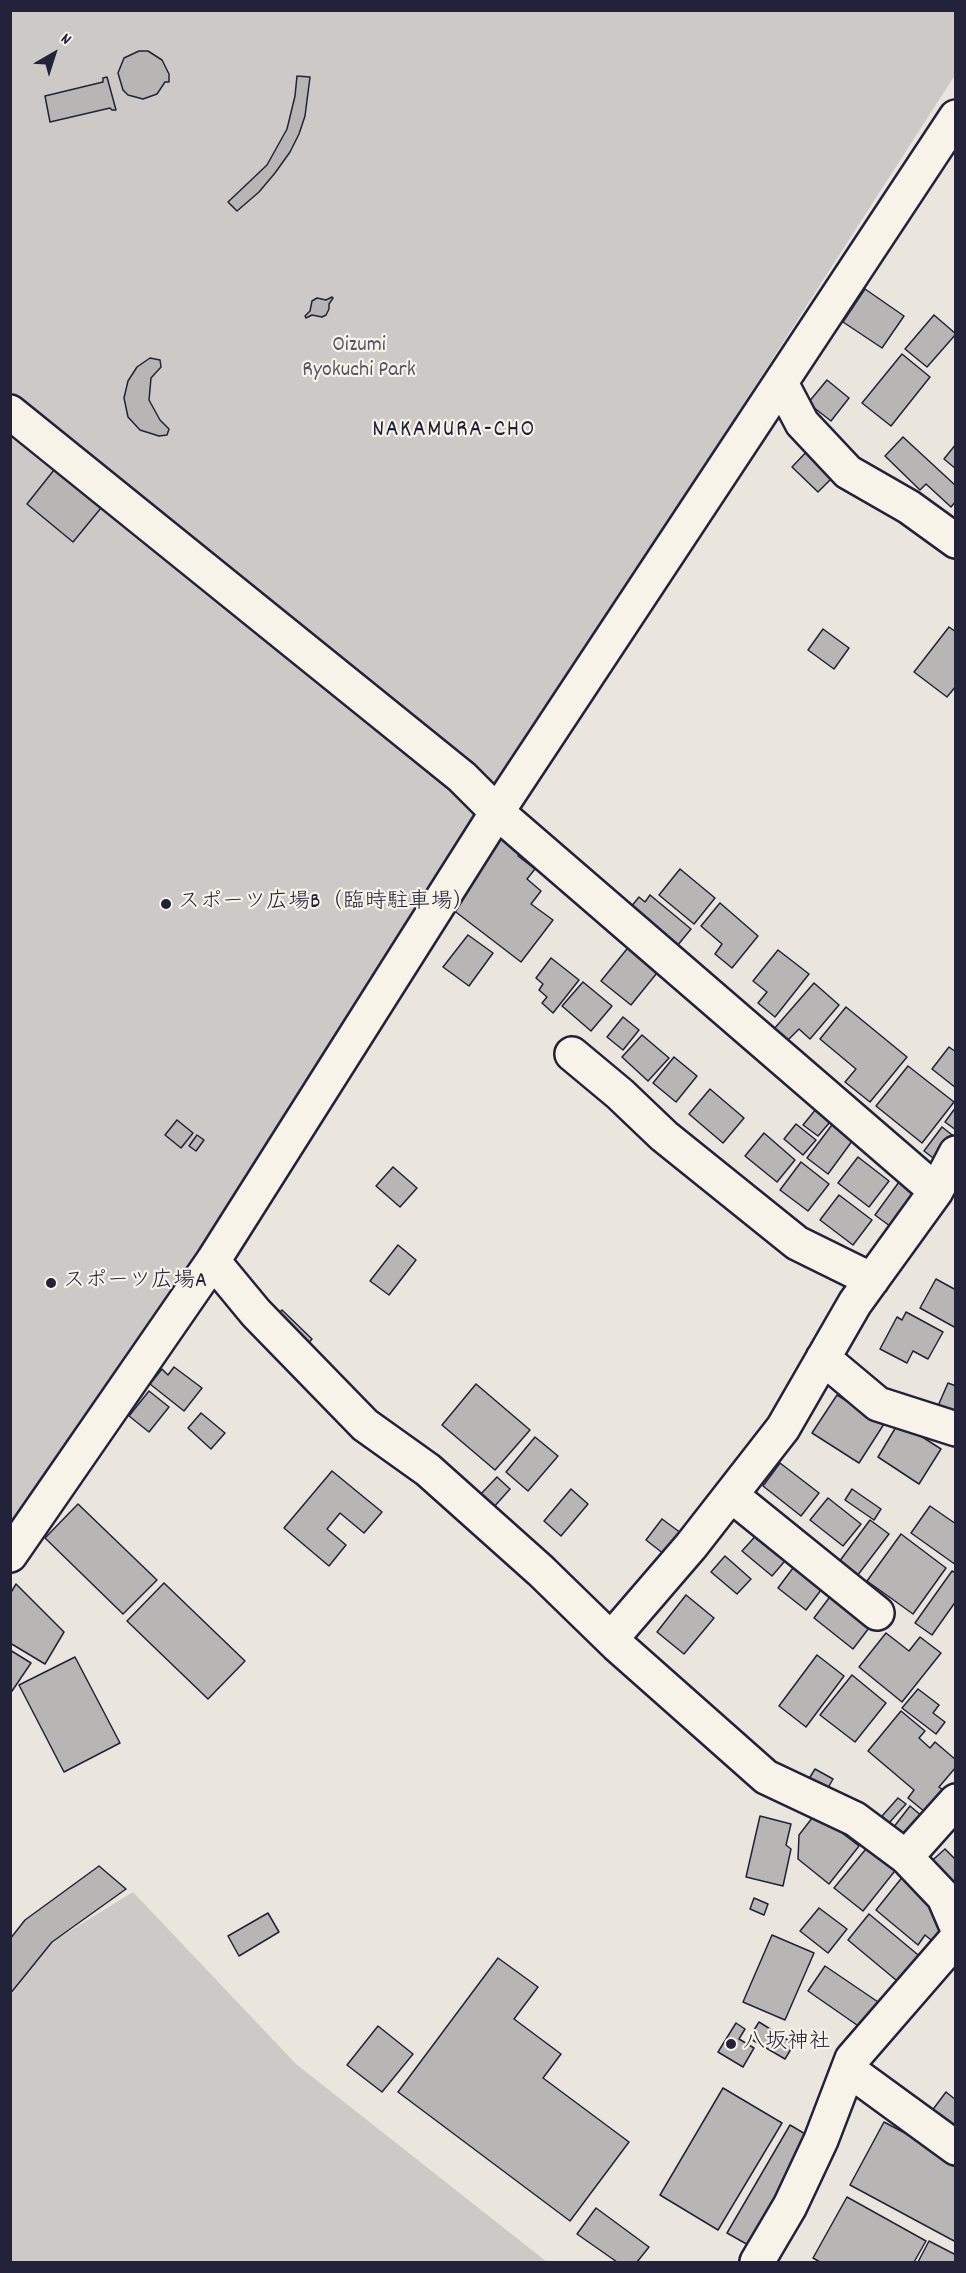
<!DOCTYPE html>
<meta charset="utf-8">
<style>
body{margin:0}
#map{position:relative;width:966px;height:2273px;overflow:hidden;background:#eae6de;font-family:Dekko,sans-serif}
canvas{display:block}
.frame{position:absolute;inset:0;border:12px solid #22223b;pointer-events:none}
.north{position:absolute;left:24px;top:24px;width:60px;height:60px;-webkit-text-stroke:4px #f7f3e8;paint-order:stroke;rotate:39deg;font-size:16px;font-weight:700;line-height:24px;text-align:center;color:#22223b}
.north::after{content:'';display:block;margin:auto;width:21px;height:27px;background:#22223b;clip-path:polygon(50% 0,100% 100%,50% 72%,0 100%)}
</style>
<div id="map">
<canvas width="966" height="2273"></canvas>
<div class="frame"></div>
<div class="north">N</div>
</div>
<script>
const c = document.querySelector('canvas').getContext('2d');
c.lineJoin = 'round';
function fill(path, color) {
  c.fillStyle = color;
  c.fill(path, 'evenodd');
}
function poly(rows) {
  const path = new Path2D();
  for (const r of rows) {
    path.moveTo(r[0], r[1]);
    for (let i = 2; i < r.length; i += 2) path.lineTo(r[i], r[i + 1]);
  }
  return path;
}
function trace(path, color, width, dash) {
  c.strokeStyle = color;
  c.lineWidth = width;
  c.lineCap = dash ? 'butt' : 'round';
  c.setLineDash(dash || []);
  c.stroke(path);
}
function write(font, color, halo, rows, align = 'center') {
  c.font = font + ' Dekko,"Klee One",sans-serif';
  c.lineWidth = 4.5;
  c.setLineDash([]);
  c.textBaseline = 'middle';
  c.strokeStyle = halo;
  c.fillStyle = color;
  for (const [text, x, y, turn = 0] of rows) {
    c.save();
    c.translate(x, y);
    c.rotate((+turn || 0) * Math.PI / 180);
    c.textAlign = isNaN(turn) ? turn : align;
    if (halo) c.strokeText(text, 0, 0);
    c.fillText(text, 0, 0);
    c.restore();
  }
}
fill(poly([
 [11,11,955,11,955,75,52,1479,11,1534],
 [133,1892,296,2064,547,2262,11,2262,10,1996,52,1942]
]), '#cdc9c6');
const building = poly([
 [139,51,148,51,162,60,169,74,169,82,165,82,157,94,143,99,128,95,123,90,118,73,124,58,139,51],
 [297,76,310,77,305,116,299,134,290,152,275,173,259,192,237,211,228,202,267,165,287,129,295,96,297,76],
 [107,77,116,110,112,110,110,108,50,122,45,96,103,82,103,78,107,77],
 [865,289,904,316,882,348,843,322,865,289],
 [332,297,333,298,329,304,329,309,326,315,322,317,312,315,306,318,305,316,310,311,312,301,317,298,326,300,332,297],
 [934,315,956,334,927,367,905,349,934,315],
 [902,354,930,377,891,426,862,403,902,354],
 [150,358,160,360,161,367,151,378,149,400,160,420,169,429,167,435,159,436,140,430,128,417,124,398,128,381,137,367,150,358],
 [827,380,849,398,831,421,808,403,827,380],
 [903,437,956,486,956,501,951,507,926,484,920,490,885,456,903,437],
 [956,444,956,469,944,459,956,444],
 [811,447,838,472,818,492,792,467,811,447],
 [54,470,101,508,73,542,27,504,54,470],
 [949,627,956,632,956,686,947,697,914,672,949,627],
 [823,629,849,648,834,669,808,650,823,629],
 [504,831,525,848,518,856,535,869,527,879,541,891,531,904,553,920,521,962,448,906,504,831],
 [680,869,715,898,694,924,659,895,680,869],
 [650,895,691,929,677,946,626,913,639,897,645,902,650,895],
 [720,903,758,936,732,968,715,954,722,944,701,926,720,903],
 [468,935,493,953,469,986,443,967,468,935],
 [631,944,661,968,631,1005,601,981,631,944],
 [778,950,809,974,775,1017,758,1003,767,992,753,981,778,950],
 [551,958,579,980,553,1013,542,1003,547,997,539,990,543,984,536,978,551,958],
 [583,982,612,1006,591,1031,562,1006,583,982],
 [814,983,839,1005,810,1039,799,1029,787,1041,774,1029,814,983],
 [846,1007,907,1057,870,1102,845,1082,856,1069,820,1039,846,1007],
 [623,1017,639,1030,623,1050,607,1037,623,1017],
 [642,1035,669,1058,648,1081,622,1057,642,1035],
 [949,1047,956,1052,956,1088,932,1069,949,1047],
 [674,1057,697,1076,676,1102,653,1083,674,1057],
 [908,1066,954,1102,922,1143,876,1106,908,1066],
 [710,1089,744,1118,723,1143,689,1114,710,1089],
 [821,1103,836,1115,818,1136,803,1125,821,1103],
 [956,1107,956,1130,945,1122,956,1107],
 [838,1117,858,1133,828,1174,807,1158,838,1117],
 [177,1120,193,1133,181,1148,165,1135,177,1120],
 [796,1124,816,1140,803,1155,784,1139,796,1124],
 [942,1127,956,1138,937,1161,924,1151,942,1127],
 [764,1133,795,1160,777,1182,745,1156,764,1133],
 [197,1135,204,1140,196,1151,189,1146,197,1135],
 [858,1157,889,1181,869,1207,838,1183,858,1157],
 [801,1162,829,1184,808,1211,780,1190,801,1162],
 [393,1167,417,1188,400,1207,376,1186,393,1167],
 [899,1182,922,1199,898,1232,875,1215,899,1182],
 [839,1195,872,1220,853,1245,820,1220,839,1195],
 [398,1245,416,1260,389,1295,370,1281,398,1245],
 [936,1279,956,1290,956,1328,920,1308,936,1279],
 [282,1310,312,1339,303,1349,273,1319,282,1310],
 [906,1312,943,1332,928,1359,913,1351,907,1363,880,1349,897,1317,902,1320,906,1312],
 [174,1367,202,1388,184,1411,150,1384,162,1369,168,1375,174,1367],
 [948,1383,956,1386,956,1414,938,1406,948,1383],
 [476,1384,530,1430,495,1470,442,1425,476,1384],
 [149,1391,169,1407,149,1432,129,1416,149,1391],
 [837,1395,884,1424,859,1463,812,1433,837,1395],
 [201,1413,225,1433,211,1449,188,1428,201,1413],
 [899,1422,941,1449,919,1484,878,1457,899,1422],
 [535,1437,558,1456,528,1491,506,1472,535,1437],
 [780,1463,819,1493,801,1516,763,1486,780,1463],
 [332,1471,382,1512,364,1533,340,1513,327,1529,346,1545,329,1566,284,1528,332,1471],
 [497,1477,510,1489,493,1508,479,1496,497,1477],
 [571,1489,588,1504,561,1536,544,1521,571,1489],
 [852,1489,881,1509,874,1520,845,1500,852,1489],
 [828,1498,861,1524,843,1546,810,1520,828,1498],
 [78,1504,157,1580,123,1614,45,1538,78,1504],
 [930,1506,956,1524,956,1565,911,1533,930,1506],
 [662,1519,685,1536,669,1558,646,1540,662,1519],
 [870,1520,889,1534,854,1580,836,1566,870,1520],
 [760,1531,790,1555,772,1576,742,1551,760,1531],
 [901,1534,946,1568,913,1614,867,1581,901,1534],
 [725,1556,751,1579,737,1594,711,1572,725,1556],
 [796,1564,824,1586,806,1610,778,1588,796,1564],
 [952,1571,956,1573,956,1601,932,1635,915,1623,952,1571],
 [164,1583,245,1661,208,1699,127,1621,164,1583],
 [16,1584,64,1632,45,1664,10,1643,10,1594,16,1584],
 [832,1594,872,1624,853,1649,814,1618,832,1594],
 [686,1595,714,1618,684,1654,657,1632,686,1595],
 [886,1633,909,1651,920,1637,941,1653,902,1702,859,1667,886,1633],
 [10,1650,31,1663,10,1694,10,1650],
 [817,1655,844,1676,806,1727,779,1706,817,1655],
 [75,1657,120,1743,64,1772,19,1685,75,1657],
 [852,1675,886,1703,855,1742,820,1715,852,1675],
 [918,1689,939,1705,933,1713,945,1722,936,1734,902,1708,918,1689],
 [901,1711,925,1731,919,1738,930,1748,935,1742,956,1760,956,1767,939,1787,949,1795,931,1817,908,1798,914,1790,868,1751,901,1711],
 [815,1769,833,1779,825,1793,807,1782,815,1769],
 [898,1798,906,1804,889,1823,882,1816,898,1798],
 [910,1806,929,1822,912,1843,893,1828,910,1806],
 [816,1813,859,1846,829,1884,798,1859,799,1835,816,1813],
 [760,1816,791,1824,786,1845,791,1849,783,1886,746,1877,760,1816],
 [870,1844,898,1867,863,1911,834,1888,870,1844],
 [945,1849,956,1860,956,1885,948,1891,926,1866,945,1849],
 [99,1866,126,1889,52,1942,10,1994,10,1939,25,1920,99,1866],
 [904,1875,950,1927,936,1944,925,1935,918,1945,876,1910,904,1875],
 [754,1898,768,1904,764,1915,750,1909,754,1898],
 [819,1908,847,1929,828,1953,800,1931,819,1908],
 [268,1913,279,1932,239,1956,228,1936,268,1913],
 [869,1914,923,1959,902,1985,848,1940,869,1914],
 [772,1935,814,1953,785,2020,743,2002,772,1935],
 [498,1958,538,1987,514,2019,561,2054,543,2078,629,2142,570,2221,398,2092,498,1958],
 [825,1966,884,2006,867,2032,808,1991,825,1966],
 [759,2022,794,2044,785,2059,749,2038,759,2022],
 [736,2023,745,2029,739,2039,754,2048,743,2067,718,2052,736,2023],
 [378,2026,413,2054,382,2092,347,2065,378,2026],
 [723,2088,782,2123,718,2230,660,2195,723,2088],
 [946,2092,956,2100,956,2131,931,2112,946,2092],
 [884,2122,956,2160,956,2242,850,2185,884,2122],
 [790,2125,812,2138,750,2246,727,2233,790,2125],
 [847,2197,926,2241,914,2262,820,2262,813,2258,847,2197],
 [596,2208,649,2247,637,2262,617,2262,577,2234,596,2208],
 [929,2241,956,2255,956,2262,918,2262,929,2241]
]);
fill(building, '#b8b6b5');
trace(building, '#22223b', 1.5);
const minor = poly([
 [781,383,802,423,848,472,909,507,956,541],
 [10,412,462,777,497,812,936,1191],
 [572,1054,620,1094,664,1136,797,1243,872,1280],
 [213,1261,256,1313,365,1425,428,1470,541,1571,617,1645,766,1777,855,1819,906,1857,944,1897,956,1925],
 [823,1358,878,1404,956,1429],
 [731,1495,877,1613],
 [10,1555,213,1261,497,812,956,117],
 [611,1639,691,1546,783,1428,855,1303,936,1191,956,1153],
 [906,1857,956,1801],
 [849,2070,956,2148],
 [757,2262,790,2206,821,2140,852,2059,956,1939]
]);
trace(minor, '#22223b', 38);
trace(minor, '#f7f3e8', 33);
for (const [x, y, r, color] of [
 [166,904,6,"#22223b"],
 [51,1283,6,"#22223b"],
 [731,2044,6,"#22223b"]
]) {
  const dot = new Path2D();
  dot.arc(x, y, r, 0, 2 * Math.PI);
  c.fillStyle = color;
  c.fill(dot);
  trace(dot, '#f7f3e8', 2);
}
write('22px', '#555465', '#f7f3e8', [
 ["Oizumi",359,347],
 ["Ryokuchi Park",359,372]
]);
write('22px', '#22223b', '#f7f3e8', [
 ["スポーツ広場B（臨時駐車場）",178,904],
 ["スポーツ広場A",63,1283],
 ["八坂神社",743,2044]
], 'left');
c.letterSpacing = '1.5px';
write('24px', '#22223b', '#f7f3e8', [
 ["NAKAMURA-CHO",454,432]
]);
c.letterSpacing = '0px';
</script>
